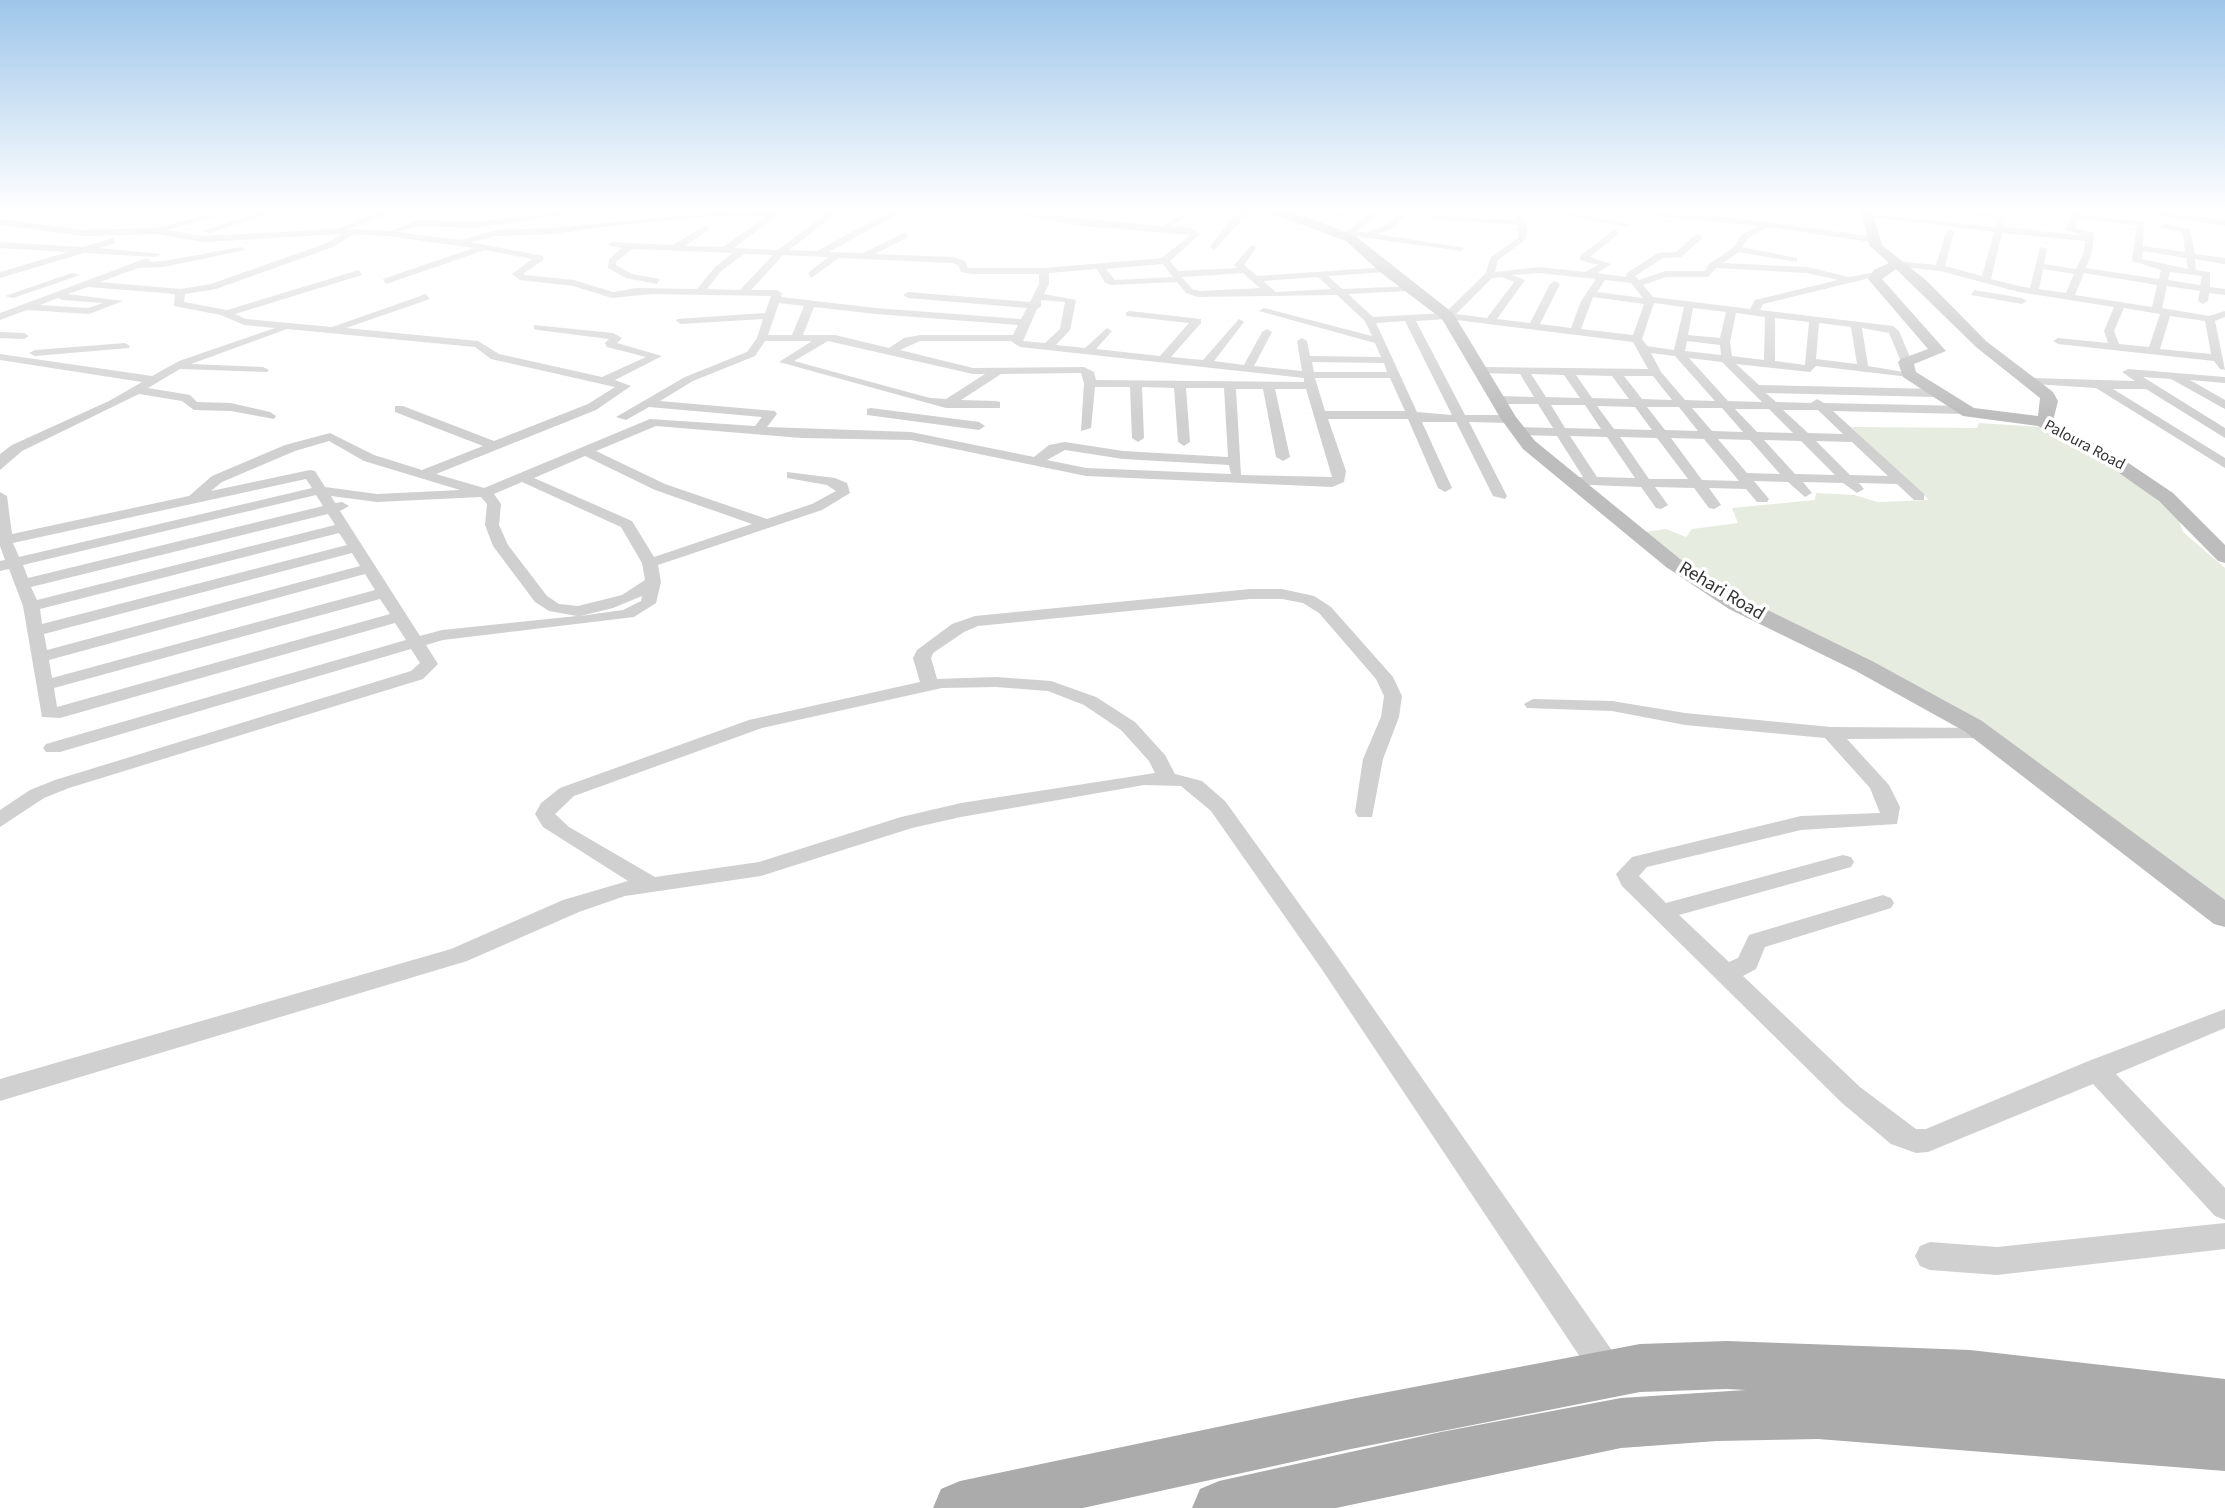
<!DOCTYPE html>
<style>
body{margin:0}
canvas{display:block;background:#fff}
</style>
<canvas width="2225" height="1508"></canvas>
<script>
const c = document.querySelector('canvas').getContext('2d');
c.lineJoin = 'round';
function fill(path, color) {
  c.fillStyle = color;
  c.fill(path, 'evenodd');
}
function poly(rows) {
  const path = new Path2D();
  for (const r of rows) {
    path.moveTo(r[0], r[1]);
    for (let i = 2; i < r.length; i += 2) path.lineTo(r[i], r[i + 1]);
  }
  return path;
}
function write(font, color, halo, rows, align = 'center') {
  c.font = font + ' "Source Sans 3",sans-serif';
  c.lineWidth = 7;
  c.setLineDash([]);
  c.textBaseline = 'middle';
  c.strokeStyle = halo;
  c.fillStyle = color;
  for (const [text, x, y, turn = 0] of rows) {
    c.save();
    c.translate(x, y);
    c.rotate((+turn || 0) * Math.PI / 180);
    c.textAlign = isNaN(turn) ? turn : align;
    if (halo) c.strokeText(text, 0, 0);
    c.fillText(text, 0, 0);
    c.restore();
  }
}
fill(poly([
 [1979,423,2040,427,2083,449,2152,495,2179,520,2183,532,2225,568,2225,907,2053,775,1708,582,1645,532,1666,529,1686,537,1692,529,1738,523,1732,508,1815,500,1816,493,1854,495,1878,502,1929,500,1851,427,1977,428]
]), '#e6ecdf');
fill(poly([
 [242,208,255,208,269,214,209,233,202,231,256,214,242,208],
 [407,208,349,229,390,231,420,220,476,222,584,208,607,208,476,228,420,226,397,232,461,240,496,230,554,228,717,212,751,213,790,208,895,210,898,214,829,252,863,253,906,232,909,237,875,254,953,257,965,261,968,268,1044,268,1162,258,1190,235,1083,226,978,208,1162,226,1192,208,1202,208,1171,226,1190,228,1200,234,1170,261,1178,271,1237,268,1234,265,1252,245,1256,248,1244,265,1257,276,1388,267,1385,272,1328,276,1342,289,1412,286,1409,291,1348,294,1373,317,1445,313,1485,274,1491,257,1518,238,1518,225,1433,219,1430,215,1516,220,1513,208,1521,208,1527,229,1526,239,1498,260,1495,272,1539,267,1585,272,1598,265,1580,260,1580,256,1615,229,1618,234,1590,257,1611,264,1597,273,1626,277,1627,273,1658,253,1676,252,1695,235,1701,235,1701,239,1681,257,1663,258,1635,276,1639,280,1665,271,1705,271,1709,264,1734,247,1742,234,1758,226,1655,216,1652,212,1728,217,1875,237,1872,242,1768,227,1748,238,1742,247,1797,258,1797,262,1739,252,1723,263,1807,267,1849,277,1882,271,1882,275,1763,304,1760,310,1893,326,1899,331,1912,362,1902,364,1889,333,1862,328,1868,366,1915,374,1909,377,1816,366,1810,372,1736,364,1759,385,1936,389,1942,393,1936,397,1766,393,1776,402,1811,403,1817,399,1824,403,1965,406,1971,410,1965,414,1833,411,1924,494,1924,500,1914,500,1897,484,1859,483,1864,489,1857,493,1843,483,1803,482,1812,493,1805,497,1788,482,1754,481,1769,499,1767,502,1757,502,1746,489,1709,488,1721,505,1714,509,1709,508,1694,488,1655,487,1668,505,1661,509,1656,508,1641,487,1566,484,1566,478,1583,477,1557,436,1518,435,1512,431,1518,427,1553,428,1538,404,1499,404,1493,400,1499,396,1534,397,1520,374,1481,373,1475,370,1481,367,1648,369,1633,342,1448,319,1416,321,1465,415,1509,415,1515,419,1509,423,1469,422,1507,496,1505,499,1493,496,1456,422,1422,422,1452,488,1445,492,1438,488,1408,419,1328,419,1346,471,1344,482,1332,487,1086,476,911,440,801,438,656,426,596,451,665,484,767,519,812,504,836,491,827,485,787,478,787,472,835,478,847,483,850,493,822,510,658,565,661,582,656,603,634,617,443,640,426,645,438,664,423,679,69,788,44,798,0,827,0,810,30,790,55,780,411,671,420,663,411,649,60,752,46,752,43,748,46,744,406,640,395,623,60,718,42,717,23,606,9,569,0,571,0,561,5,560,0,546,0,492,7,496,12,534,189,496,212,476,285,445,330,433,374,455,422,470,483,446,395,412,395,406,403,406,494,441,588,404,615,387,491,359,475,347,287,329,191,364,263,367,269,370,267,372,180,369,148,388,190,395,197,402,231,403,270,412,276,416,274,419,231,411,194,410,182,401,139,394,22,451,0,470,0,454,12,445,109,401,142,382,0,360,0,354,152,376,179,361,275,328,244,325,221,315,174,306,175,294,88,287,68,294,123,301,89,314,27,310,0,320,0,313,147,258,151,262,164,261,241,247,245,250,164,267,138,268,100,282,181,289,211,284,327,243,342,234,204,242,156,234,84,236,0,225,0,219,84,230,156,228,229,209,229,213,167,230,204,236,338,229,380,210,407,208],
 [803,211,828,212,778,250,734,248,779,214,803,211],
 [838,213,885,214,817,251,789,250,838,213],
 [717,216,767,216,723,247,685,246,709,230,706,225,673,245,611,242,607,245,622,248,609,259,608,268,626,278,657,284,660,279,632,274,616,265,616,262,632,249,733,253,715,267,697,289,636,288,613,292,574,280,525,275,523,274,543,260,543,256,470,242,496,236,554,234,617,225,717,216],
 [354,234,387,236,474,248,383,279,386,284,485,250,532,259,512,274,520,280,573,286,612,298,652,294,771,296,765,313,677,319,676,321,681,324,763,319,757,338,747,352,685,377,616,417,626,420,649,407,762,417,755,426,650,419,484,488,436,474,596,410,631,386,615,380,662,356,617,343,622,338,613,333,534,325,534,329,538,330,609,339,605,343,607,347,646,357,602,377,499,354,478,341,346,328,430,299,426,294,332,327,246,319,235,314,362,275,359,270,227,310,184,302,185,294,216,289,333,247,354,234],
 [744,254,773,255,740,290,707,289,721,271,744,254],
 [783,255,828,257,808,273,811,278,839,258,952,263,958,265,961,272,972,274,1039,274,1039,284,1030,302,908,292,903,295,908,298,1027,308,1021,319,876,308,781,297,782,293,777,290,751,290,783,255],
 [1163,264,1173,277,1115,280,1106,269,1163,264],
 [1716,268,1807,273,1838,280,1755,300,1750,309,1653,297,1643,285,1666,277,1708,277,1716,268],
 [1097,269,1105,283,1112,285,1177,282,1186,293,1198,297,1337,295,1365,321,1372,336,1264,308,1259,311,1375,343,1381,357,1310,356,1307,341,1302,338,1297,341,1302,371,1254,366,1272,332,1267,329,1262,332,1244,365,1214,361,1244,322,1239,319,1203,360,1171,357,1201,323,1201,319,1130,311,1126,312,1126,316,1189,323,1160,356,1096,349,1112,331,1107,328,1085,348,1056,345,1070,330,1076,300,1044,294,1049,284,1049,273,1097,269],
 [1243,273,1260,288,1199,291,1192,289,1182,277,1243,273],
 [1539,273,1596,279,1581,301,1571,328,1540,324,1560,284,1555,281,1550,284,1530,323,1497,319,1525,280,1512,275,1539,273],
 [1318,277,1331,289,1276,292,1263,281,1318,277],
 [1502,277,1514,282,1487,318,1456,314,1492,278,1502,277],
 [1605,280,1631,283,1643,298,1597,292,1605,280],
 [1593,297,1644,304,1633,335,1581,329,1593,297],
 [58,298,62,300,103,303,88,308,40,305,58,298],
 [1041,300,1065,302,1060,329,1045,343,1023,341,1037,309,1041,306,1041,300],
 [779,303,804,306,792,335,768,335,779,303],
 [1654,303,1684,307,1674,350,1647,346,1642,339,1654,303],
 [814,307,876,314,1018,325,1013,335,920,335,904,338,889,348,835,335,803,335,814,307],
 [1693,308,1726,312,1720,338,1688,335,1693,308],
 [1736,313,1765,317,1764,360,1732,356,1730,342,1736,313],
 [1775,318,1809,322,1805,365,1775,361,1775,318],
 [1405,321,1452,415,1417,412,1376,323,1405,321],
 [1819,323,1851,327,1857,364,1816,359,1819,323],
 [765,341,812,341,779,362,946,408,1000,408,1000,402,996,401,961,400,1001,374,1081,373,1084,383,1081,431,1091,428,1095,387,1130,387,1132,438,1138,442,1144,438,1142,387,1174,388,1178,442,1184,446,1190,442,1186,388,1224,388,1228,457,1123,451,1065,442,1049,445,1034,457,911,432,767,427,777,414,775,411,660,401,693,381,755,356,765,341],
 [828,341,973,374,985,374,946,399,930,398,794,361,828,341],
 [920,341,1011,341,1020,347,1304,378,1304,382,1096,380,1094,372,1084,367,973,368,900,350,920,341],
 [1687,341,1720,345,1721,355,1685,351,1687,341],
 [1651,353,1675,356,1715,401,1685,400,1661,372,1651,353],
 [1689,358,1722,362,1762,402,1728,401,1689,358],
 [1312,362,1384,363,1387,372,1314,372,1312,362],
 [1531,374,1564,375,1580,398,1546,397,1531,374],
 [1576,375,1612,376,1629,399,1592,398,1576,375],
 [1624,376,1653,376,1672,400,1642,399,1624,376],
 [1315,378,1390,378,1405,411,1325,411,1315,378],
 [1236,389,1263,389,1276,457,1283,461,1290,457,1275,389,1306,389,1332,477,1241,475,1236,389],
 [1551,405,1585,405,1601,429,1565,428,1551,405],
 [1597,406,1635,407,1652,430,1614,429,1597,406],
 [1647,407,1679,407,1698,431,1665,430,1647,407],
 [1692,408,1722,408,1743,432,1712,431,1692,408],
 [1735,409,1769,409,1793,433,1757,432,1735,409],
 [1783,410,1818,410,1843,434,1808,433,1783,410],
 [1570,436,1607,437,1635,478,1597,477,1570,436],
 [1620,437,1657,438,1688,479,1649,479,1620,437],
 [1671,438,1704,439,1739,481,1702,480,1671,438],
 [1718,439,1750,440,1780,474,1747,473,1718,439],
 [1764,440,1801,441,1835,475,1795,474,1764,440],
 [329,441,364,461,460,490,377,494,325,487,315,471,310,470,211,491,222,482,295,451,329,441],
 [1816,441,1852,442,1888,476,1850,475,1816,441],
 [1065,450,1123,459,1229,465,1231,474,1086,468,1047,460,1065,450],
 [585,456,655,490,752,524,654,557,632,521,534,478,585,456],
 [306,479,312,488,19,557,13,543,306,479],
 [522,482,621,527,642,563,645,580,622,595,578,606,559,604,547,596,508,545,499,525,501,504,494,494,522,482],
 [316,495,323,506,28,578,23,565,316,495],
 [331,496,377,502,481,497,487,504,485,525,493,546,535,602,549,611,577,616,442,630,420,636,340,511,349,506,342,502,335,503,331,496],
 [328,514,335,525,37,600,31,587,328,514],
 [339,533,347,545,42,624,40,609,339,533],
 [352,553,360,566,47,650,44,634,352,553],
 [365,574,375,590,52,678,49,660,365,574],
 [642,596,641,601,623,610,580,616,613,608,642,596],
 [380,599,390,614,57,707,54,688,380,599],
 [1205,208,1237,208,1289,215,1285,217,1248,214,1214,250,1210,247,1229,221,1239,213,1205,208],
 [1297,208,1342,212,1346,214,1342,216,1273,209,1297,208],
 [1378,208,1387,208,1357,231,1366,233,1388,224,1403,208,1412,208,1394,228,1377,234,1465,248,1461,251,1347,235,1347,231,1378,208],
 [1528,208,1547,208,1630,224,1626,227,1528,208],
 [1919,208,2001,214,2005,216,2003,227,2085,236,2066,230,2072,208,2080,208,2078,214,2144,222,2143,246,2185,252,2183,233,2160,227,2164,224,2190,229,2195,254,2225,258,2225,264,2195,259,2196,270,2210,272,2210,287,2225,289,2225,295,2209,293,2208,301,2203,304,2198,301,2200,291,2167,286,2162,308,2209,316,2225,311,2225,317,2215,321,2225,370,2220,369,2214,361,2058,344,2053,341,2058,338,2108,343,2104,331,2114,307,2019,292,1940,271,1894,266,1897,261,1936,265,1946,232,1950,229,1954,232,1945,266,1982,276,1994,232,1864,216,1868,214,1995,227,1997,218,1919,208],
 [2077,219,2137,225,2132,261,2161,270,2159,279,2086,268,2092,252,2094,233,2075,228,2077,219],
 [2002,233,2085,241,2084,252,2076,269,2044,264,2047,249,2040,247,2030,288,2019,286,1991,279,2002,233],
 [2143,251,2186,258,2188,269,2142,259,2143,251],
 [2043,269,2074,274,2066,293,2039,289,2043,269],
 [2170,272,2202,276,2200,285,2168,280,2170,272],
 [2084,273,2157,285,2152,307,2075,295,2084,273],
 [2124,308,2160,314,2149,347,2119,344,2114,331,2124,308],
 [2170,316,2205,321,2211,354,2160,349,2170,316],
 [2110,208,2133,208,2225,220,2225,226,2110,208],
 [113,238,116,243,99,248,161,254,156,257,84,253,0,278,0,272,68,252,0,248,0,242,83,247,113,238],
 [72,273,80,275,13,298,5,296,72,273],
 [1974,290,2022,298,2027,301,2022,304,1971,295,1974,290],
 [0,332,24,333,29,336,24,339,0,338,0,332],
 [125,343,130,346,129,348,35,356,29,353,35,350,125,343],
 [2128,369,2225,377,2225,383,2190,380,2225,400,2225,409,2171,379,2143,377,2225,428,2225,438,2146,389,2113,389,2225,458,2225,468,2096,388,2033,384,2027,381,2033,378,2135,381,2122,372,2128,369],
 [871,408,979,422,985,426,979,430,867,415,867,409,871,408],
 [1250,589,1282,589,1314,596,1331,607,1393,677,1402,696,1399,717,1383,759,1372,817,1358,817,1355,812,1363,759,1381,717,1384,696,1376,679,1319,613,1303,603,1282,599,1250,599,978,626,964,632,933,653,931,658,937,679,996,677,1051,681,1096,697,1135,722,1165,755,1175,774,1202,781,1225,801,1339,959,1620,1362,1625,1373,1620,1384,1609,1389,1598,1384,1323,971,1211,811,1181,786,1144,785,961,817,912,828,761,876,625,896,579,912,467,961,0,1101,0,1079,451,949,563,900,628,881,543,827,535,814,541,803,560,788,749,720,920,682,913,658,917,650,952,624,975,616,1250,589],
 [996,687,1048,691,1084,705,1121,730,1149,761,1155,773,961,803,901,817,759,862,655,877,569,827,555,814,574,796,762,728,942,688,996,687],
 [1533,699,1612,701,1685,713,1831,727,1990,728,1992,732,1983,738,1847,739,1889,785,1900,807,1897,824,1801,830,1647,867,1639,876,1666,903,1843,855,1851,857,1854,862,1851,867,1679,915,1729,962,1738,958,1749,935,1883,895,1891,898,1894,903,1891,908,1765,947,1756,969,1743,976,1860,1087,1916,1129,1926,1129,2086,1062,2225,1009,2225,1028,2116,1074,2225,1188,2225,1220,2215,1216,2093,1084,1928,1152,1916,1153,1891,1144,1842,1103,1622,886,1616,874,1632,857,1801,816,1880,813,1870,788,1825,738,1685,725,1612,711,1527,708,1524,704,1533,699],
 [2225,1223,2225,1249,1997,1275,1930,1270,1920,1266,1915,1256,1920,1246,1930,1242,1997,1247,2225,1223]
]), '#d0d0d0');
fill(poly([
 [1271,208,1283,208,1354,235,1453,313,1516,417,1535,441,1680,559,1745,599,1872,661,1982,721,2225,900,2225,927,2214,924,1964,731,1856,671,1729,609,1666,567,1523,449,1501,419,1442,319,1380,272,1346,241,1281,217,1271,208],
 [1860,208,1871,208,1882,245,1927,281,1986,341,2053,392,2058,401,2053,421,2121,458,2173,493,2225,545,2225,563,2218,561,2159,501,2109,466,2038,426,1963,416,1903,377,1898,362,1901,359,1928,349,1868,279,1874,270,1889,263,1870,246,1860,208],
 [1896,269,1976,347,2040,398,2038,416,1974,408,1916,372,1914,364,1946,351,1882,279,1896,269]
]), '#bdbdbd');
fill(poly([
 [1727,1341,1970,1350,2225,1379,2225,1471,1818,1439,1717,1441,1621,1448,1336,1508,1192,1508,1200,1489,1219,1481,1441,1432,1621,1398,1746,1390,1727,1389,1640,1392,1351,1449,1083,1508,933,1508,941,1489,960,1481,1351,1399,1640,1344,1727,1341]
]), '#ababab');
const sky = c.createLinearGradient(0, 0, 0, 419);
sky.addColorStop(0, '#9ec6ea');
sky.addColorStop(0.5, '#fff');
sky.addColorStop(1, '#ffffff00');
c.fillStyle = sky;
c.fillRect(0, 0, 2225, 419);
write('16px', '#333', '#fff', [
 ["Paloura Road",2084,446,28]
]);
write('19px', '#333', '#fff', [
 ["Rehari Road",1721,592,31]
]);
</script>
